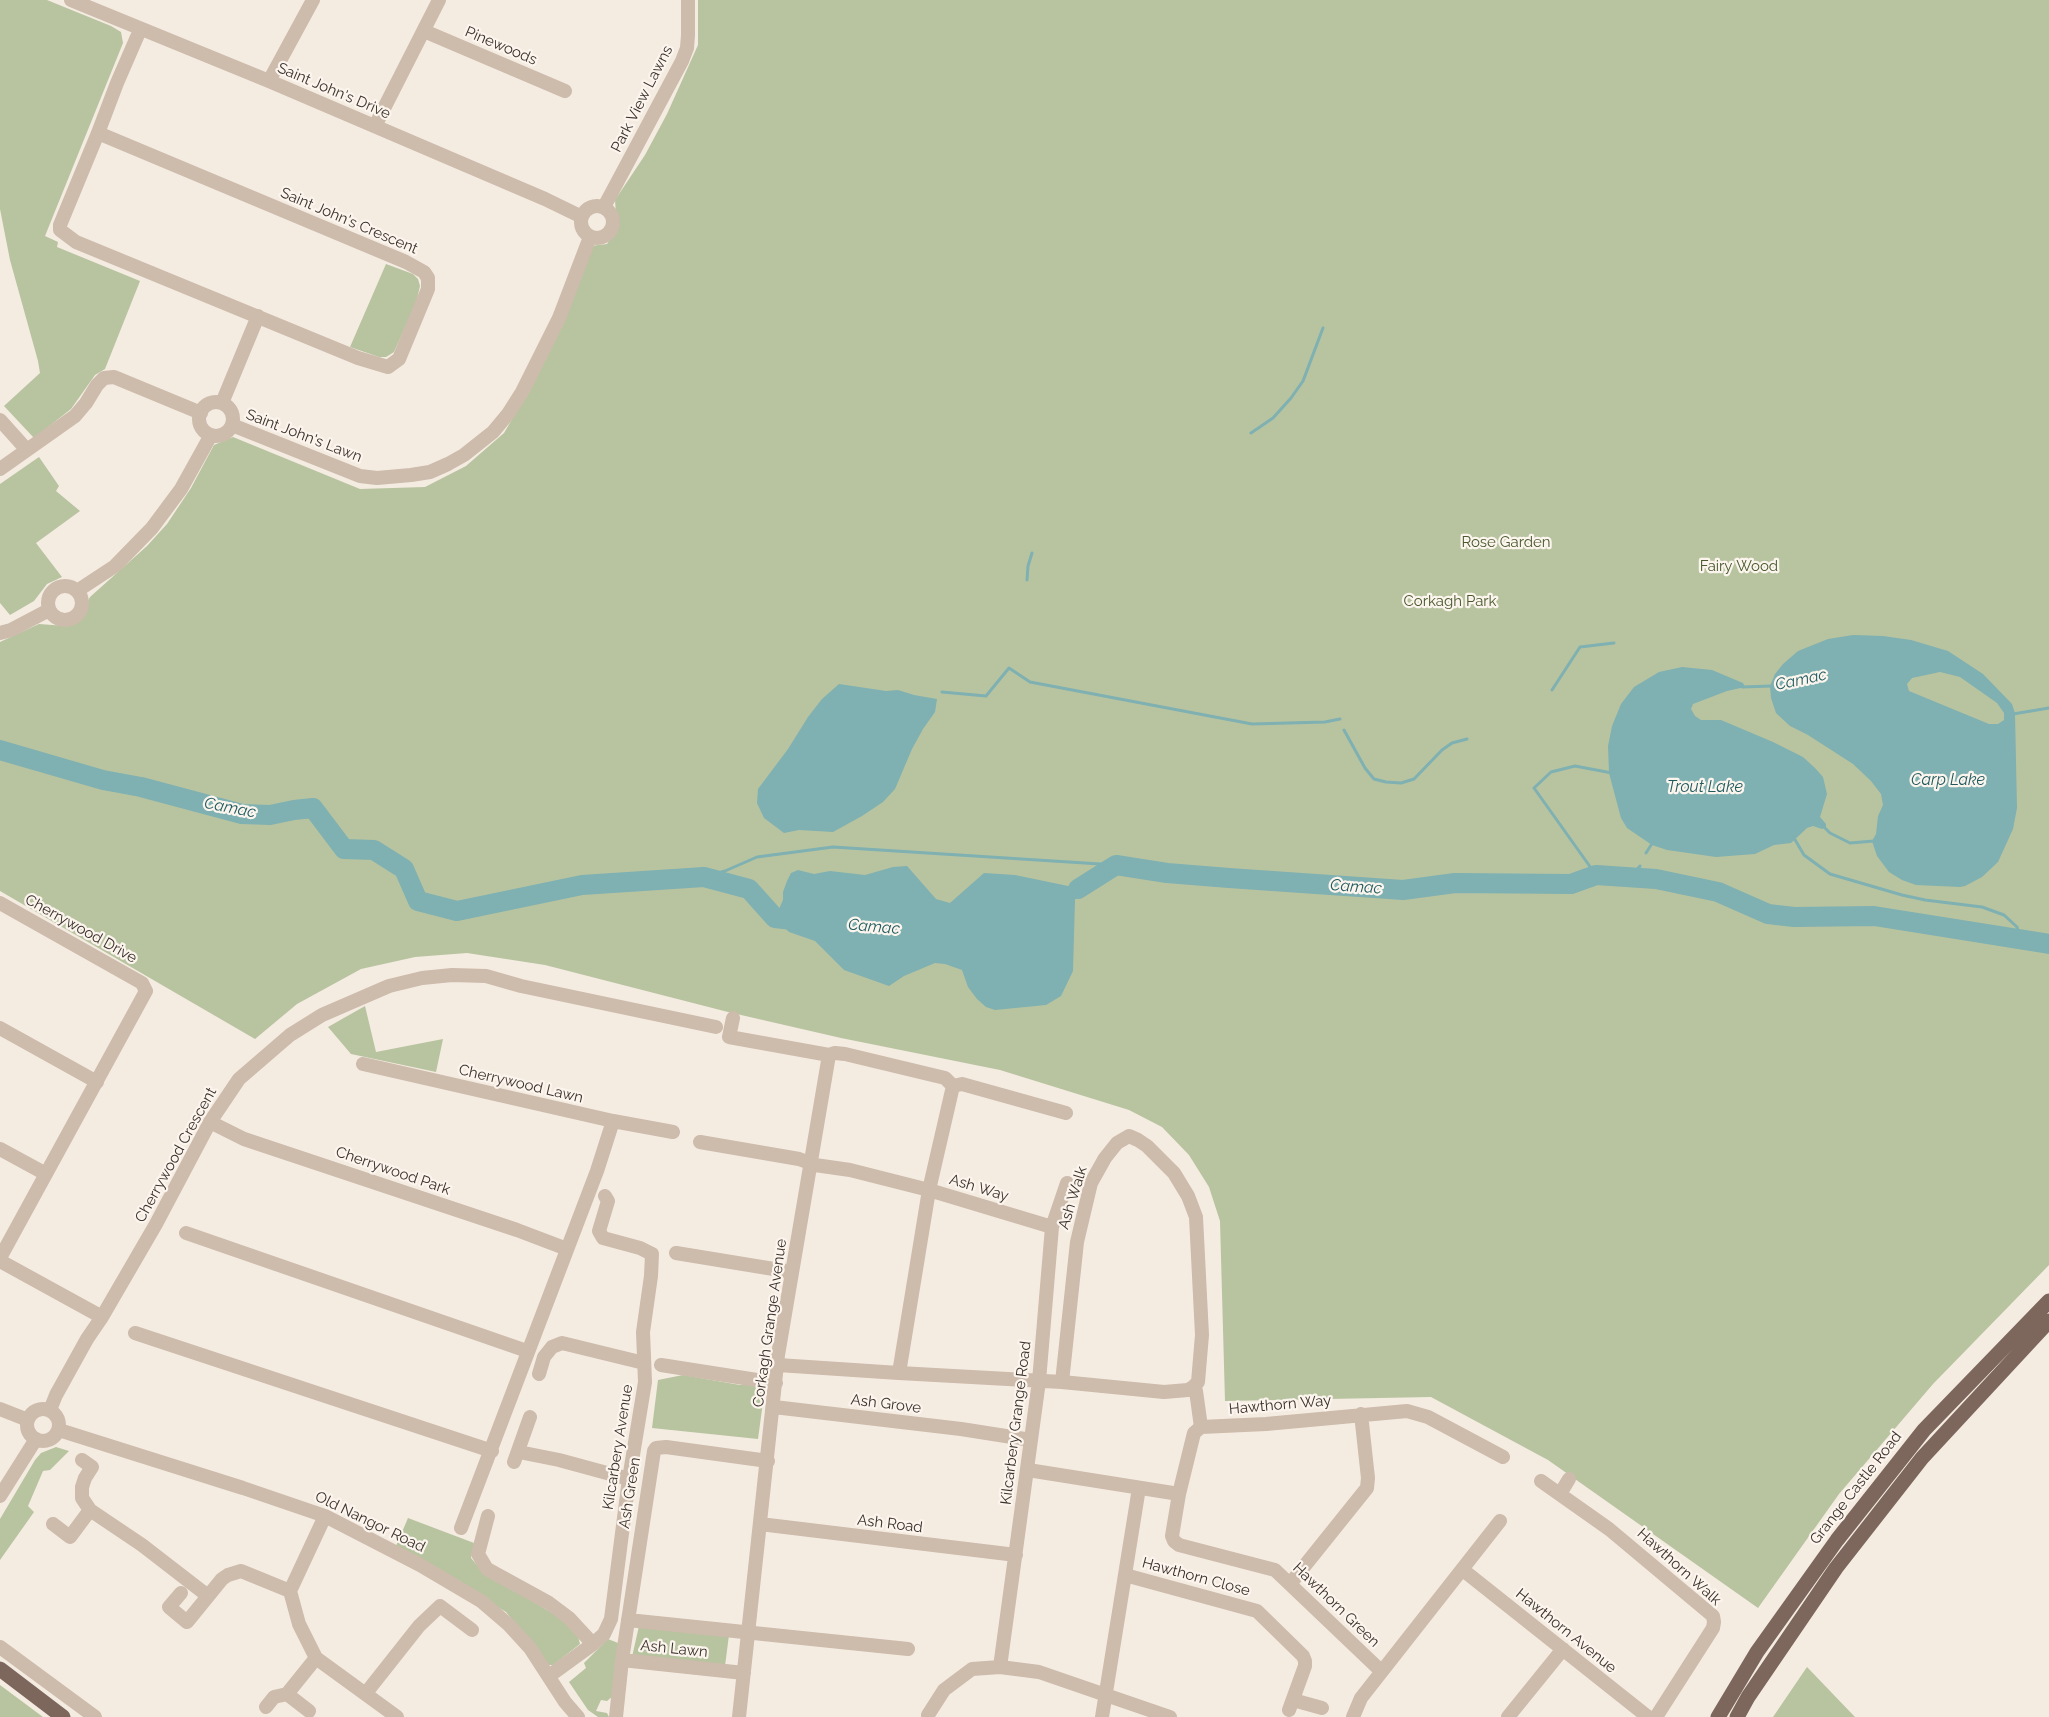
<!DOCTYPE html>
<style>
body{margin:0}
canvas{display:block;background:#f4ebe1}
</style>
<canvas width="2049" height="1717"></canvas>
<script>
const c = document.querySelector('canvas').getContext('2d');
c.lineJoin = 'round';
function fill(path, color) {
  c.fillStyle = color;
  c.fill(path, 'evenodd');
}
function poly(rows) {
  const path = new Path2D();
  for (const r of rows) {
    if (r.length === 3) {
      path.moveTo(r[0] + r[2], r[1]);
      path.arc(r[0], r[1], r[2], 0, 2 * Math.PI);
      continue;
    }
    path.moveTo(r[0], r[1]);
    for (let i = 2; i < r.length; i += 2) path.lineTo(r[i], r[i + 1]);
  }
  return path;
}
function trace(path, color, width, dash) {
  c.strokeStyle = color;
  c.lineWidth = width;
  c.lineCap = dash ? 'butt' : 'round';
  c.setLineDash(dash || []);
  c.stroke(path);
}
function write(font, color, halo, rows, align = 'center') {
  c.font = font + ' Raleway,sans-serif';
  c.lineWidth = 4.5;
  c.setLineDash([]);
  c.textBaseline = 'middle';
  c.strokeStyle = halo;
  c.fillStyle = color;
  for (const [text, x, y, turn = 0] of rows) {
    c.save();
    c.translate(x, y);
    c.rotate((+turn || 0) * Math.PI / 180);
    c.textAlign = isNaN(turn) ? turn : align;
    if (halo) c.strokeText(text, 0, 0);
    c.fillText(text, 0, 0);
    c.restore();
  }
}
fill(poly([
 [0,0,47,0,111,26,121,32,123,43,45,236,58,242,57,247,140,281,105,369,95,375,71,409,34,438,4,406,40,373,38,361,10,260,0,209],
 [698,0,2049,0,2049,1265,1933,1384,1839,1494,1758,1608,1548,1460,1431,1397,1225,1401,1220,1221,1209,1187,1189,1155,1162,1127,1129,1110,1000,1070,841,1038,728,1012,545,965,467,953,415,957,361,969,297,1004,255,1039,0,891,0,642,39,624,66,626,84,609,90,597,147,546,167,524,191,488,214,445,233,437,360,489,425,487,466,466,504,433,534,382,590,246,607,244,617,228,615,200,645,155,667,114,698,45],
 [386,264,413,274,418,279,420,286,416,303,394,352,386,357,379,357,350,347],
 [39,457,59,486,56,491,80,511,36,543,62,577,47,584,34,601,10,615,0,603,0,484],
 [365,1006,376,1052,443,1039,436,1072,351,1054,328,1027],
 [683,1375,740,1385,763,1383,761,1398,763,1402,758,1439,652,1428,658,1380],
 [56,1447,69,1451,50,1470,43,1471,28,1506,34,1512,0,1560,0,1519,35,1460,41,1453],
 [408,1518,474,1543,471,1558,482,1571,562,1619,578,1636,580,1644,553,1665,549,1665,506,1612,396,1546],
 [639,1626,729,1635,725,1666,632,1657],
 [608,1639,618,1643,614,1695,607,1701,601,1700,596,1711,607,1713,609,1717,598,1717,588,1710,569,1682,586,1668,584,1663],
 [1807,1667,1855,1717,1773,1717],
 [0,1685,43,1717,0,1717]
]), '#b8c4a0');
fill(poly([
 [1853,635,1883,636,1911,640,1948,651,1983,674,2012,704,2015,713,2017,808,2013,829,1998,862,1982,877,1965,886,1960,887,1916,885,1902,880,1889,872,1877,856,1872,841,1876,834,1878,816,1883,805,1881,794,1871,781,1853,764,1808,735,1790,726,1776,713,1771,698,1770,686,1775,674,1783,664,1798,651,1828,639],
 [1940,672,1960,677,1997,703,2004,713,2004,720,1998,724,1989,724,1909,691,1907,684,1912,678],
 [1682,667,1712,670,1743,683,1745,687,1727,691,1693,704,1691,709,1695,716,1701,720,1721,720,1773,742,1803,757,1815,768,1823,777,1827,794,1820,817,1826,824,1826,827,1822,829,1813,826,1807,828,1791,843,1774,845,1755,854,1716,857,1667,850,1652,845,1627,828,1621,818,1609,773,1608,746,1612,726,1621,704,1634,687,1659,672],
 [839,684,886,691,898,690,914,695,937,699,935,712,923,729,912,749,895,789,883,802,862,816,833,832,799,830,784,833,764,818,757,803,758,789,788,749,808,717,822,699],
 [907,866,936,899,950,903,984,873,1015,875,1073,887,1098,875,1101,878,1088,884,1079,892,1075,900,1073,971,1061,996,1046,1005,995,1010,986,1007,977,999,968,987,962,970,945,964,935,963,904,976,889,986,844,970,815,941,789,932,775,918,783,900,783,892,787,881,791,873,798,870,814,874,830,871,865,875,893,867]
]), '#7fb0b2');
trace(poly([
 [1251,433,1273,418,1291,398,1303,381,1323,328],
 [1027,580,1028,566,1032,553],
 [1742,687,1772,686],
 [1552,690,1580,647,1614,643],
 [942,692,986,696,1009,668,1030,682,1252,724,1325,722,1340,719],
 [2013,714,2049,708],
 [1344,730,1365,768,1374,779,1386,782,1401,783,1414,779,1442,750,1452,743,1467,739],
 [1823,826,1830,833,1850,843,1874,841],
 [1794,838,1804,855,1830,874,1902,895,1925,900,1982,907,2004,915,2017,927,2020,940],
 [1646,853,1653,842],
 [1596,875,1534,788,1551,772,1575,766,1612,773],
 [704,877,725,871,757,857,833,847,1116,865],
 [1630,878,1640,866]
]), '#7fb0b2', 3);
trace(poly([
 [0,750,103,780,141,787,242,814,270,815,294,810,313,808,344,849,374,850,404,869,418,901,457,911,582,885,704,877,749,889,775,918,802,921],
 [1078,889,1116,865,1167,873,1229,878,1403,890,1455,883,1571,884,1596,875,1656,879,1718,892,1768,914,1794,917,1874,916,2049,944]
]), '#7fb0b2', 20);
trace(poly([
 [71,0,269,81,545,199,582,217],
 [424,31,565,91],
 [269,81,313,0],
 [375,126,439,0],
 [98,133,406,262,424,272,428,278,428,289,399,359,388,367,358,358,76,242,60,230,60,225,98,133,117,83,140,30],
 [597,222,16],
 [604,207,682,61,687,48,688,35,688,0],
 [216,419,17],
 [222,403,258,316],
 [0,420,27,450],
 [232,425,360,476,377,478,411,475,430,472,448,464,464,455,493,432,508,414,522,392,559,318,590,237],
 [0,469,75,416,86,403,97,385,104,378,114,377,201,413],
 [65,603,17],
 [77,591,115,566,152,528,181,489,211,435],
 [0,633,11,630,49,610],
 [0,903,142,983,146,991,0,1258],
 [733,1018,729,1037,829,1055,778,1355,739,1717],
 [0,1028,97,1082],
 [829,1055,835,1053,845,1054,945,1078,953,1086,962,1084,1066,1113],
 [363,1064,613,1121,673,1132],
 [953,1086,929,1190,1052,1227],
 [210,1122,244,1139,517,1230,567,1249],
 [700,1142,799,1159,815,1165,850,1170,929,1190,899,1373,778,1365],
 [0,1149,46,1174],
 [186,1233,527,1351],
 [676,1253,792,1272],
 [0,1261,102,1317],
 [135,1333,492,1451],
 [661,1365,776,1383],
 [899,1373,1062,1382,1164,1392,1188,1390,1193,1387],
 [539,1374,544,1357,552,1347,562,1343,644,1363],
 [1062,1382,1077,1242,1091,1183,1105,1158,1117,1143,1129,1136,1138,1140,1147,1146,1174,1173,1188,1196,1196,1217,1202,1335,1198,1382,1193,1387],
 [1193,1387,1196,1391,1201,1427],
 [774,1407,961,1429,1031,1440],
 [43,1425,16],
 [0,1409,28,1420],
 [50,1410,56,1395,87,1339,102,1317,156,1224,210,1122,239,1079,290,1035,322,1015,389,986,422,978,452,975,486,976,521,986,716,1027],
 [1201,1427,1194,1433,1179,1494,1172,1536,1174,1541,1179,1545,1275,1570,1381,1671],
 [1201,1427,1266,1424,1407,1411,1428,1417,1503,1457],
 [59,1430,243,1488,325,1516,420,1565,481,1601,509,1625,530,1648,565,1702,578,1717],
 [519,1452,559,1460,629,1479],
 [82,1460,92,1467,85,1478,82,1487,82,1498,90,1510],
 [514,1462,530,1417],
 [1028,1470,1179,1494],
 [1541,1481,1609,1529,1713,1616,1714,1622,1713,1628,1656,1717],
 [1560,1494,1569,1479],
 [0,1496,36,1439],
 [325,1516,290,1591,299,1624,316,1658,397,1717],
 [488,1516,478,1554,487,1569,549,1603,569,1618,593,1644],
 [53,1524,70,1537,90,1510,142,1545,208,1596],
 [760,1524,1016,1555],
 [461,1528,597,1171,613,1121],
 [1463,1570,1648,1717],
 [1125,1575,1257,1611,1303,1656,1305,1661,1305,1666,1289,1710],
 [1290,1584,1367,1488,1368,1478,1361,1414],
 [181,1593,169,1607,187,1622,222,1579,228,1575,241,1571,290,1591],
 [628,1620,908,1649],
 [0,1647,95,1717],
 [622,1660,654,1451,656,1448,666,1447,768,1461],
 [1000,1667,1039,1381,1052,1227,1067,1183],
 [549,1676,593,1644,604,1634,611,1619,629,1479,645,1382,643,1332,651,1276,652,1254,640,1248,603,1238,599,1231,608,1201,605,1196],
 [366,1693,419,1626,440,1606,472,1630],
 [287,1694,316,1658],
 [1293,1700,1322,1708],
 [266,1707,274,1697,287,1694,309,1711],
 [928,1715,944,1690,972,1669,1000,1667,1039,1672,1170,1717],
 [616,1717,622,1660,744,1673],
 [1102,1717,1139,1488],
 [1353,1717,1361,1698,1500,1521],
 [1508,1717,1563,1649]
]), '#cdbbac', 14);
trace(poly([
 [0,1669,63,1717],
 [1718,1717,1757,1652,1837,1540,1924,1430,2049,1301],
 [1737,1717,1748,1697,1836,1568,1922,1458,2049,1321]
]), '#7d675c', 15);
write('15px', '#3b302b', '#fbf5ee', [
 ["Pinewoods",501,46,23],
 ["Saint John's Drive",334,91,23],
 ["Park View Lawns",642,99,-63],
 ["Saint John's Crescent",349,221,23],
 ["Saint John's Lawn",304,436,21],
 ["Cherrywood Drive",81,929,29],
 ["Cherrywood Lawn",521,1084,13],
 ["Cherrywood Crescent",176,1155,-61],
 ["Cherrywood Park",393,1171,19],
 ["Ash Way",979,1188,17],
 ["Ash Walk",1073,1198,-73],
 ["Corkagh Grange Avenue",770,1323,-82],
 ["Ash Grove",886,1404,7],
 ["Hawthorn Way",1280,1405,-5],
 ["Kilcarbery Grange Road",1016,1423,-83],
 ["Kilcarbery Avenue",618,1447,-81],
 ["Grange Castle Road",1856,1488,-52],
 ["Ash Green",630,1493,-81],
 ["Old Nangor Road",370,1522,26],
 ["Ash Road",890,1524,7],
 ["Hawthorn Walk",1679,1567,42],
 ["Hawthorn Close",1196,1577,15],
 ["Hawthorn Green",1336,1605,44],
 ["Hawthorn Avenue",1566,1631,39],
 ["Ash Lawn",674,1649,6]
]);
write('15px', '#4a5a2e', '#fbf5ee', [
 ["Rose Garden",1506,542],
 ["Fairy Wood",1739,566],
 ["Corkagh Park",1450,601]
]);
write('italic 16px', '#1f5a5e', '#fbf5ee', [
 ["Camac",1801,680,-12],
 ["Carp Lake",1948,780],
 ["Trout Lake",1705,787],
 ["Camac",230,808,11],
 ["Camac",1356,887,4],
 ["Camac",874,927,5]
]);
</script>
